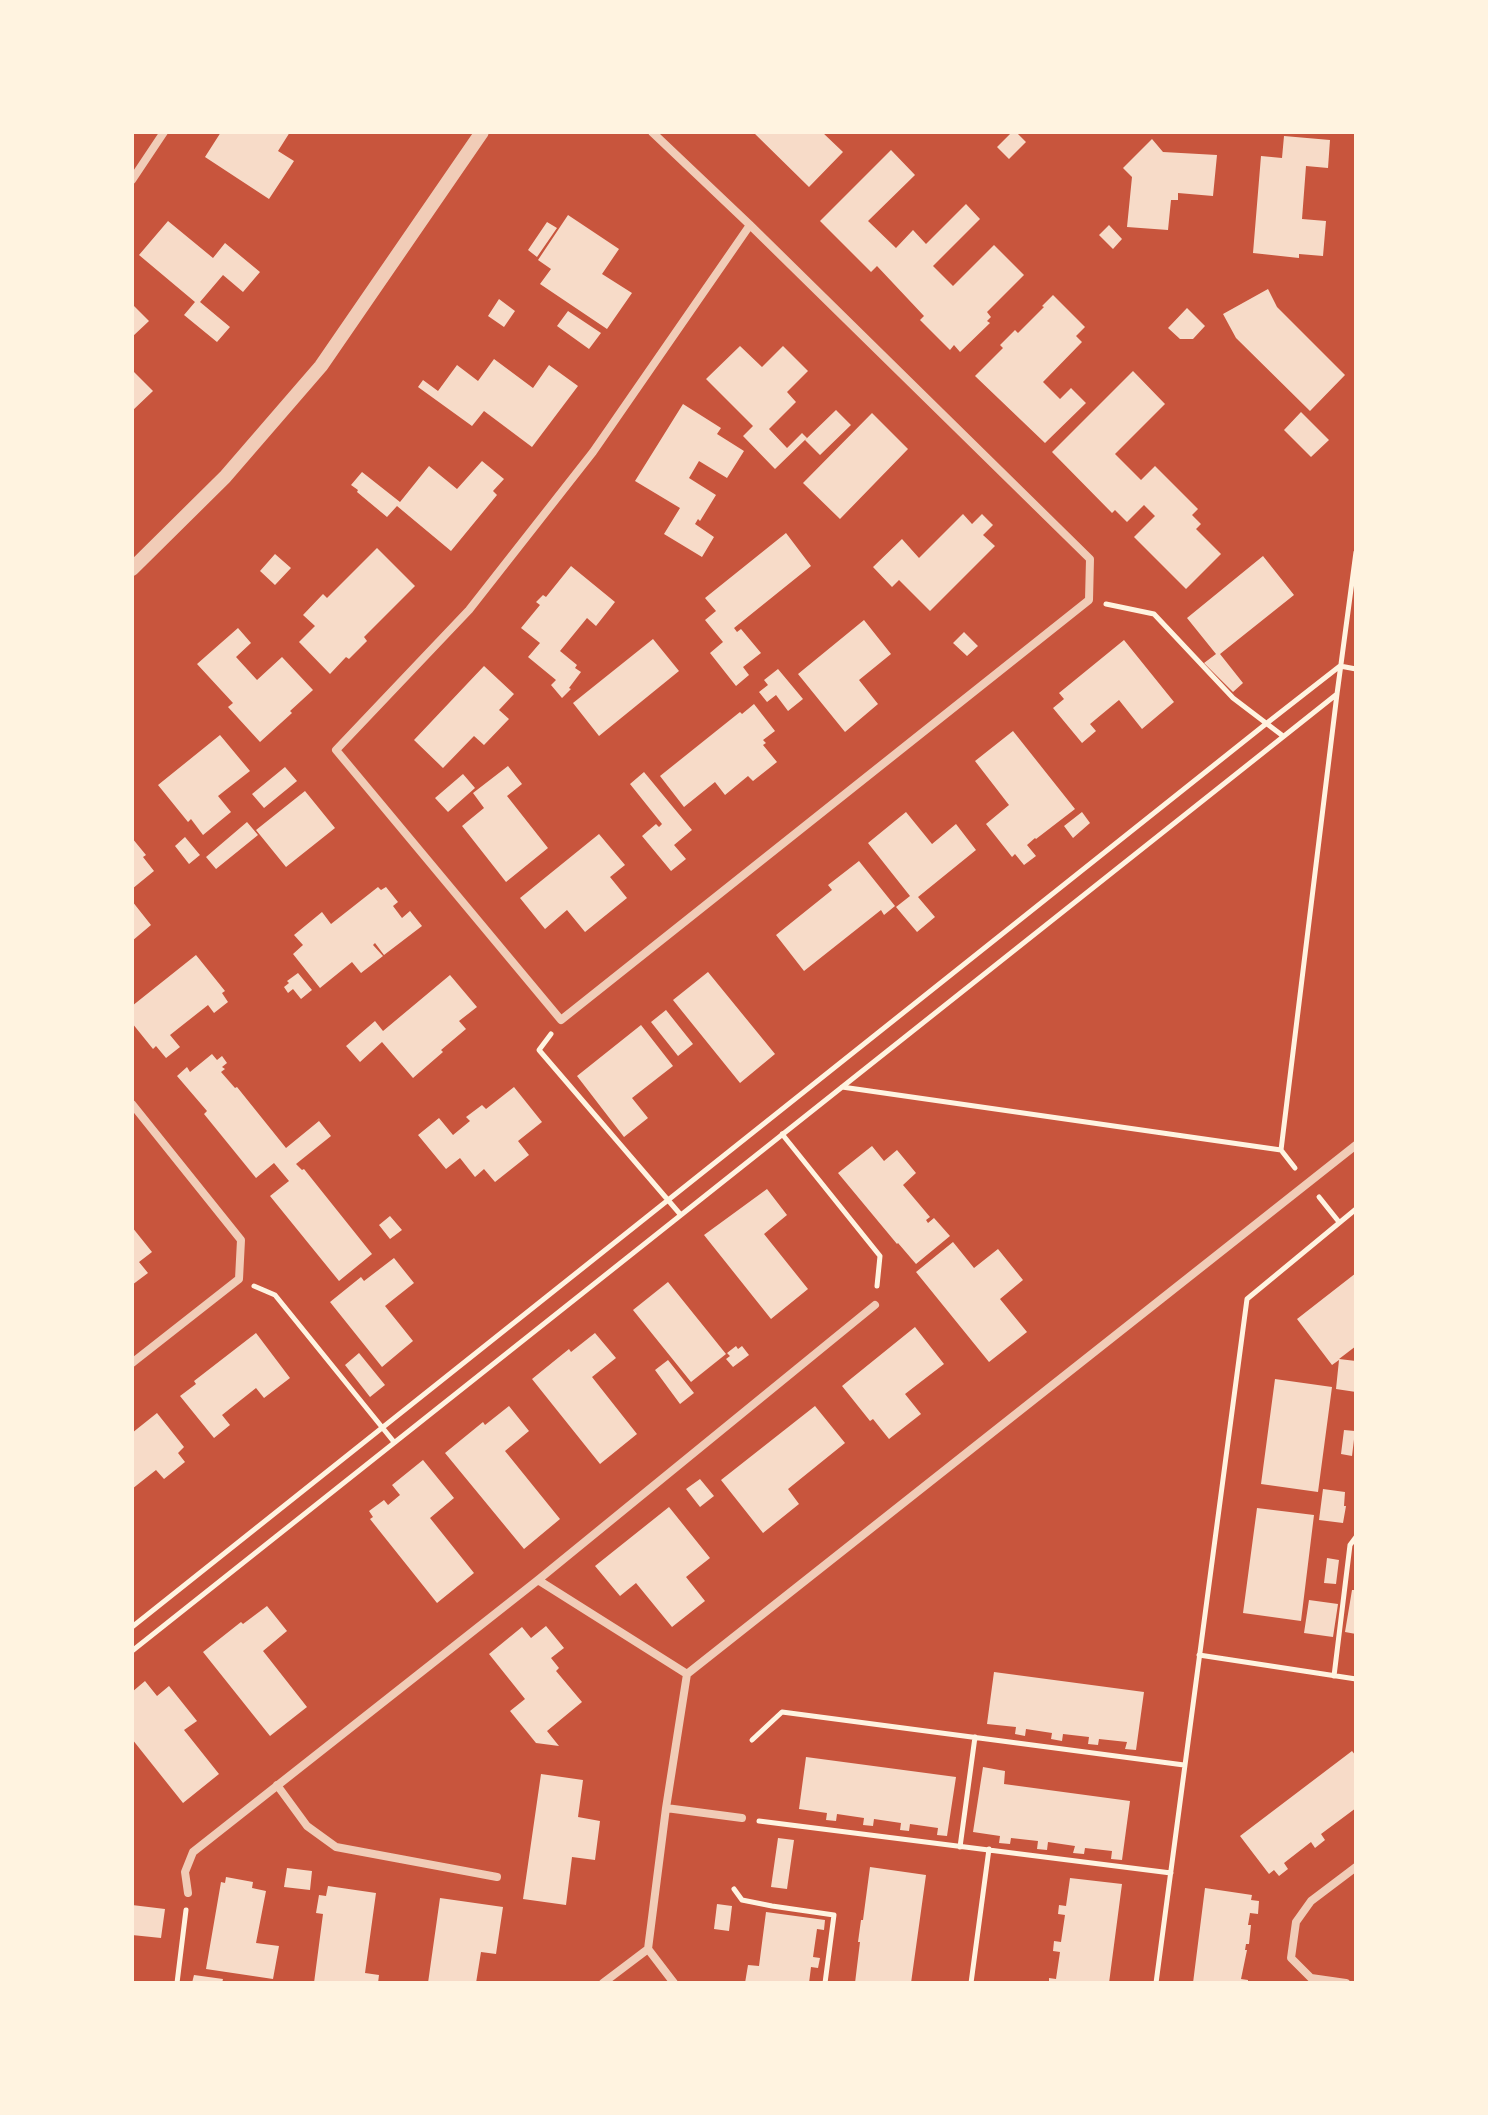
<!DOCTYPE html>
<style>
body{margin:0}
#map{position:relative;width:1488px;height:2115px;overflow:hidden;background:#c8553d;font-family:Helvetica,sans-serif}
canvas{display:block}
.frame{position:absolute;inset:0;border:134px solid #fff3e0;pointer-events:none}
</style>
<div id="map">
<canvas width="1488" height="2115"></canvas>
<div class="frame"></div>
</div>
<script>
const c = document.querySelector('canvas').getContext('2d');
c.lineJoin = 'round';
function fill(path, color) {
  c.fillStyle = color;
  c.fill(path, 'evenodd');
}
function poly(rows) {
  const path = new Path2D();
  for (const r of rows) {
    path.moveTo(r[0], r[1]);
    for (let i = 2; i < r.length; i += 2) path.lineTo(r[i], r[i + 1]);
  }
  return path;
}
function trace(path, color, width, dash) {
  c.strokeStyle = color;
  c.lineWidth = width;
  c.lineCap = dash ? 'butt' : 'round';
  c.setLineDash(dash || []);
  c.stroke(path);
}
fill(poly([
 [221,132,290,132,278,151,294,161,269,199,205,157],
 [753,132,822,132,843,152,809,187],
 [1012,132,1016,132,1026,142,1009,159,997,147],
 [1284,136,1330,140,1328,168,1306,166,1302,219,1326,221,1323,256,1299,254,1299,258,1253,253,1261,156,1282,158],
 [1152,139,1163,152,1217,155,1213,196,1178,193,1178,200,1171,200,1168,230,1127,227,1132,177,1123,168],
 [891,150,915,175,868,221,896,248,913,230,926,244,966,204,980,219,933,266,953,286,994,245,1024,275,987,312,991,317,987,321,990,323,960,352,954,345,950,350,920,320,924,316,877,266,871,272,820,221],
 [568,215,619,249,602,274,632,293,607,329,540,284,551,269,538,260],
 [168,221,213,258,225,243,260,272,243,292,223,275,200,302,230,327,217,342,184,315,195,302,139,255],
 [547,222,557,228,537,257,528,250],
 [1109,225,1122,239,1113,249,1099,235],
 [1268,289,1277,307,1345,375,1310,411,1236,338,1223,314],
 [1053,295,1085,327,1076,336,1082,342,1043,382,1060,399,1071,388,1086,403,1045,443,975,376,1003,348,1000,345,1015,330,1018,333,1044,307,1042,306],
 [499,299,515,311,504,327,488,316],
 [132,304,149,321,132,337],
 [1187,308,1205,326,1193,339,1180,339,1168,328],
 [568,311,601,333,589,349,557,326],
 [740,346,762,367,783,346,808,371,787,392,796,402,769,429,787,448,802,433,807,438,775,469,743,436,753,426,706,379],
 [494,359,533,388,549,365,578,386,532,447,484,411,472,426,418,387,423,380,438,391,457,365,478,381],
 [132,370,153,391,132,411],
 [1133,371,1165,404,1115,454,1141,480,1155,466,1198,509,1192,515,1201,524,1196,529,1221,554,1186,589,1134,537,1155,516,1144,505,1127,522,1115,510,1112,513,1052,452],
 [683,404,721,428,717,434,744,451,727,478,699,461,689,478,716,495,700,521,698,519,695,524,714,537,702,557,664,534,680,508,635,481],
 [836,410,851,425,820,455,805,440],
 [1301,412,1329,440,1311,457,1284,430],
 [872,413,908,449,840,519,803,483],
 [482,461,504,479,493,491,497,495,451,551,397,506,387,517,357,492,358,490,351,485,362,472,400,502,429,466,457,489],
 [963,514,972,524,982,514,993,525,983,535,995,546,930,611,899,580,892,587,873,567,902,539,919,558],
 [786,533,811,566,734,628,737,632,741,629,761,653,743,667,749,675,736,686,710,653,723,642,705,620,716,611,705,598],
 [377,548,415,586,364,637,367,641,349,659,346,657,330,674,299,642,315,626,303,615,323,594,327,598],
 [275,554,291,568,275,585,260,571],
 [1263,556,1294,595,1220,654,1243,683,1233,692,1204,663,1216,654,1187,618],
 [571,566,615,602,596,626,587,618,560,651,577,665,575,668,581,672,569,688,571,689,562,698,551,685,556,680,528,657,540,643,521,628,540,605,536,602,543,595,546,597],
 [864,620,891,654,859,680,878,704,845,732,798,674],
 [238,628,251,643,236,657,257,680,282,657,313,690,290,711,292,713,260,742,228,707,233,703,197,664],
 [964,632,978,646,967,656,953,643],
 [653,639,679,671,599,736,573,703],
 [1124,640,1174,702,1142,729,1119,700,1090,724,1096,731,1082,743,1053,708,1064,699,1059,693],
 [484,666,514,694,499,710,509,719,484,745,474,736,443,768,414,740],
 [778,669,803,699,788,711,776,695,767,702,759,692,768,685,764,680],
 [754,704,775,731,763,740,766,743,763,745,777,762,753,781,748,776,725,795,715,782,684,807,660,776,740,712,742,714],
 [1013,731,1075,809,1036,839,1035,838,1027,845,1036,856,1024,865,1015,854,1012,857,986,824,1009,805,975,761],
 [220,735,250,771,218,796,231,812,203,835,191,819,188,822,158,785],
 [508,766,522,784,507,796,548,848,506,882,462,826,484,808,473,793],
 [285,767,297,781,264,808,252,794],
 [644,772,692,830,674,845,686,859,671,871,642,836,656,824,659,827,662,824,630,784],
 [463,774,475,788,448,812,435,798],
 [305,791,335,828,286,867,256,830],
 [906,812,932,844,956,824,976,850,918,897,935,917,917,932,896,907,910,896,868,843],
 [1082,812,1090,823,1073,838,1064,826],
 [247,822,258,835,216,869,206,857],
 [599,834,625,865,610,877,627,898,585,932,567,910,545,929,520,898],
 [185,837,200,855,189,864,175,846],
 [132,838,146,855,143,857,154,871,132,889],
 [859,861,895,906,884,915,881,910,804,971,776,935,832,890,828,885],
 [378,887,381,890,386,887,398,902,393,906,402,918,410,911,422,926,384,955,375,943,373,945,383,956,361,973,352,962,320,988,293,954,303,945,294,935,322,912,331,924],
 [132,901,151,925,132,941],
 [196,955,225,991,222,993,228,1002,214,1013,208,1005,170,1035,180,1047,166,1058,156,1046,153,1049,132,1023,132,1006],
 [708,972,775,1054,740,1083,673,1000],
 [298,973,312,990,301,999,293,989,288,993,284,987,289,983,287,981],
 [450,975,477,1007,459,1021,466,1029,441,1050,443,1052,413,1078,382,1042,360,1062,346,1046,375,1021,383,1031],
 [666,1010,693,1044,678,1056,651,1022],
 [641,1025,673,1066,632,1098,648,1118,624,1137,577,1076],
 [212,1054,217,1060,222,1056,227,1063,222,1067,225,1069,221,1072,235,1088,237,1087,286,1148,319,1121,331,1136,296,1164,302,1170,304,1169,372,1254,339,1281,270,1196,289,1181,274,1163,256,1178,204,1114,207,1111,177,1076,187,1067,190,1072],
 [514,1087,542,1122,518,1141,529,1155,495,1182,484,1169,475,1177,460,1158,446,1169,418,1135,439,1118,453,1135,470,1121,466,1117,482,1105,486,1109],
 [872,1146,884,1161,897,1150,916,1173,903,1185,930,1217,926,1220,928,1223,934,1218,950,1236,916,1264,898,1243,897,1244,838,1173],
 [767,1189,787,1215,764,1234,808,1289,771,1319,704,1235],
 [390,1216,402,1230,390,1239,379,1225],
 [132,1227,152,1252,139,1262,148,1273,132,1285],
 [953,1242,974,1268,998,1249,1023,1280,1000,1299,1027,1332,989,1362,916,1272],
 [394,1258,414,1283,385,1306,413,1341,382,1367,330,1302,361,1277,364,1281],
 [1356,1273,1356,1346,1339,1359,1356,1361,1356,1392,1336,1389,1339,1360,1332,1365,1297,1319],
 [668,1282,726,1354,691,1382,633,1310],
 [915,1327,944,1364,905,1394,921,1414,889,1439,873,1419,870,1421,842,1386],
 [256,1333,290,1378,264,1398,256,1388,222,1415,230,1425,214,1438,180,1396,196,1384,194,1381],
 [595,1333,616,1358,592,1377,637,1434,600,1464,532,1379,569,1349,571,1352],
 [736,1346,738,1349,742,1346,749,1355,733,1367,726,1359,730,1356,727,1353],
 [359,1353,385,1385,370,1397,345,1365],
 [668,1360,694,1393,680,1404,655,1370],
 [1275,1379,1332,1387,1318,1492,1261,1484],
 [509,1406,529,1431,505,1451,560,1519,524,1549,445,1453,483,1422,485,1425],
 [815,1406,845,1443,788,1489,799,1504,763,1533,721,1480],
 [157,1413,184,1447,178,1453,185,1462,164,1479,156,1470,132,1489,132,1433],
 [1344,1430,1355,1431,1352,1456,1341,1454],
 [423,1460,454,1498,430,1518,474,1573,437,1603,370,1519,373,1517,369,1511,384,1500,388,1505,400,1495,392,1485],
 [700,1479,714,1496,700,1507,686,1489],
 [1323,1489,1345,1492,1344,1506,1346,1506,1343,1523,1319,1520],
 [669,1507,710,1558,686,1577,705,1601,672,1627,636,1583,620,1596,595,1566],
 [1257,1508,1314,1515,1301,1621,1243,1613],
 [1327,1558,1339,1560,1336,1584,1324,1583],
 [1352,1590,1356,1590,1356,1634,1345,1632],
 [1309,1600,1338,1604,1333,1637,1304,1633],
 [267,1606,287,1631,263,1651,307,1707,270,1736,203,1652,241,1622,243,1624],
 [546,1626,564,1648,551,1658,559,1668,556,1671,582,1702,547,1731,559,1746,536,1743,510,1711,525,1699,489,1654,522,1627,531,1638],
 [994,1672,1144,1692,1136,1750,1125,1749,1127,1742,1099,1739,1098,1745,1088,1744,1089,1737,1063,1734,1062,1741,1051,1739,1052,1733,1026,1729,1025,1736,1015,1734,1016,1727,987,1724],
 [145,1681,157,1696,169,1686,197,1721,184,1730,219,1774,183,1803,132,1739,132,1692],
 [1352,1751,1356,1756,1356,1808,1321,1834,1325,1840,1315,1848,1311,1842,1284,1863,1288,1869,1279,1876,1274,1870,1269,1874,1240,1836],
 [806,1757,956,1777,947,1836,937,1835,938,1828,910,1824,909,1831,900,1830,901,1823,874,1819,873,1826,863,1825,864,1818,837,1814,836,1821,826,1820,827,1813,799,1809],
 [983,1767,1005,1771,1004,1784,1130,1801,1122,1860,1111,1859,1112,1851,1085,1848,1084,1854,1073,1853,1075,1846,1048,1842,1047,1850,1037,1849,1038,1841,1011,1838,1010,1844,999,1843,1000,1836,973,1832],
 [541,1774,583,1780,578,1817,600,1821,595,1860,572,1857,566,1905,523,1899],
 [778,1838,794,1840,787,1889,771,1887],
 [870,1867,926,1875,911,1983,855,1983,860,1942,858,1942,861,1920,863,1920],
 [287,1868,312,1871,310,1890,284,1887],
 [226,1877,253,1882,252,1888,266,1891,256,1943,279,1946,273,1979,206,1969,221,1882,225,1883],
 [1070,1878,1122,1884,1109,1983,1049,1983,1049,1978,1056,1979,1060,1952,1053,1951,1054,1941,1061,1942,1065,1915,1058,1914,1059,1905,1066,1906],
 [328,1886,376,1893,365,1973,379,1975,378,1983,314,1983,323,1914,316,1913,319,1895,326,1896],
 [1205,1888,1252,1895,1251,1900,1259,1901,1258,1914,1250,1913,1248,1925,1251,1925,1249,1944,1246,1944,1245,1950,1247,1950,1241,1979,1248,1980,1248,1983,1193,1983],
 [440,1898,503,1907,496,1954,481,1952,476,1983,428,1983],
 [717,1904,732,1906,729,1931,714,1929],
 [132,1905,165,1909,161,1938,132,1935],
 [766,1912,825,1920,824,1930,817,1929,813,1957,820,1958,818,1968,811,1967,809,1983,745,1983,748,1965,759,1966],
 [194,1975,223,1979,222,1983,192,1983]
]), '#f7dbc8');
trace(poly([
 [1106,604,1154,614,1233,698,1283,736],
 [551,1034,539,1050,680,1214],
 [842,1087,1281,1150,1337,694,1356,552],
 [782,1134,880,1256,877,1286],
 [1281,1150,1295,1168],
 [1319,1197,1339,1222],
 [254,1286,275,1295,394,1442],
 [132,1627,1267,723,1340,666,1356,669],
 [132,1651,1337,694],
 [1199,1655,1356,1679],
 [1334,1676,1350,1545,1356,1537],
 [752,1740,782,1712,1184,1765],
 [759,1821,1171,1873],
 [960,1847,975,1737],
 [734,1889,742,1900,772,1906,834,1915,825,1983],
 [177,1983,186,1910],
 [971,1983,989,1849],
 [1156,1983,1247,1299,1356,1209]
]), '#fff3e0', 5);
trace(poly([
 [652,132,750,225,1090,559,1089,600,561,1020,336,750,469,610,593,452,750,225],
 [132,180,164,132],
 [132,1104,241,1240,239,1279,132,1363],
 [538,1580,687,1674],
 [277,1785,307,1826,336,1847,497,1877],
 [666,1808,742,1818],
 [188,1893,185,1872,193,1852,538,1580,875,1305],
 [603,1983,648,1949],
 [674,1983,648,1949,666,1808,687,1674,1356,1145],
 [1346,1983,1311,1978,1291,1958,1296,1922,1311,1901,1356,1867]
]), '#f1ccb7', 8);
trace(poly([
 [132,569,225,477,321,366,482,132]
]), '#f1ccb7', 14);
</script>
